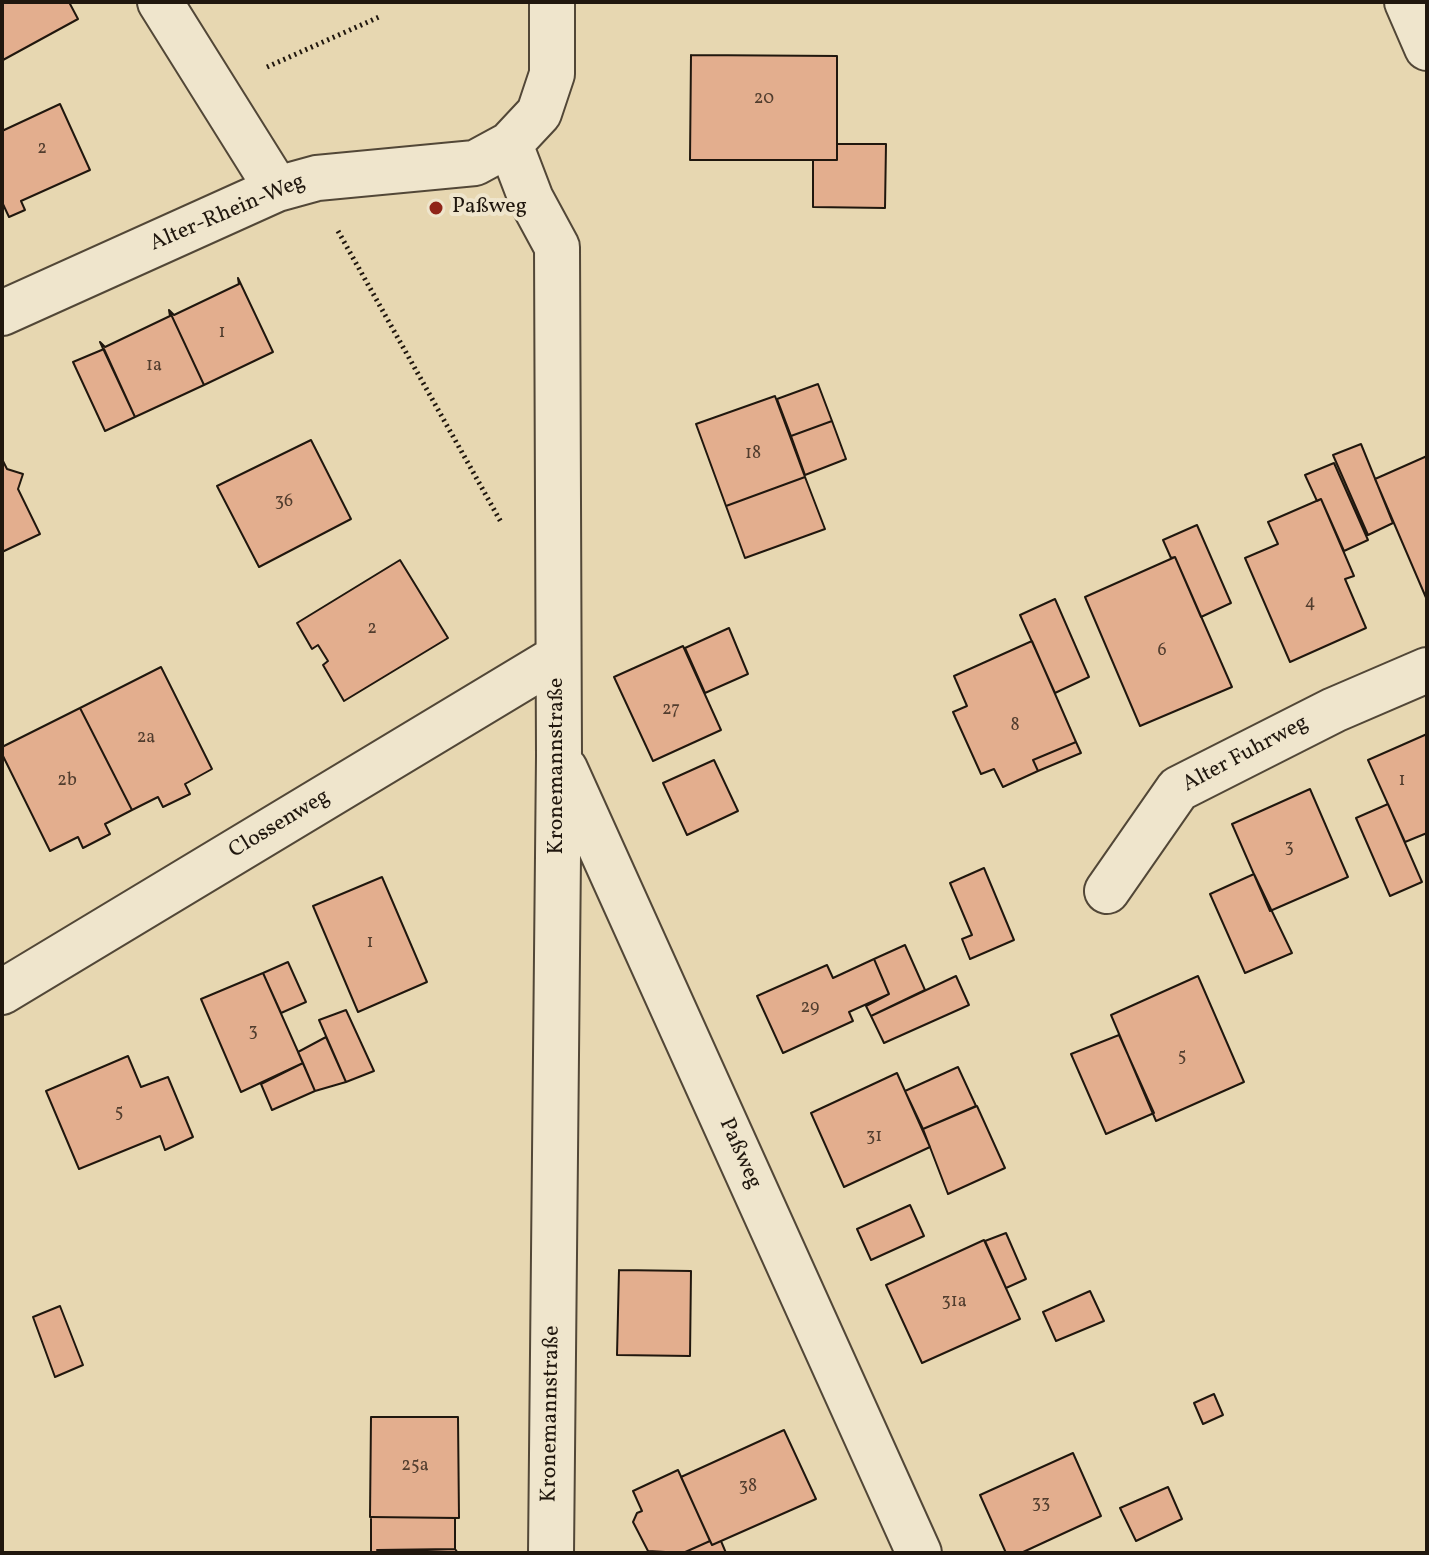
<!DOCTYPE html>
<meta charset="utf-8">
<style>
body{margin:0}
#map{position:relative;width:1429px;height:1555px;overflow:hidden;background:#e7d7b1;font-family:Vollkorn,serif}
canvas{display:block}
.frame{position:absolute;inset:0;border:4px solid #20170e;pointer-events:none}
</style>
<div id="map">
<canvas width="1429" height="1555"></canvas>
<div class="frame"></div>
</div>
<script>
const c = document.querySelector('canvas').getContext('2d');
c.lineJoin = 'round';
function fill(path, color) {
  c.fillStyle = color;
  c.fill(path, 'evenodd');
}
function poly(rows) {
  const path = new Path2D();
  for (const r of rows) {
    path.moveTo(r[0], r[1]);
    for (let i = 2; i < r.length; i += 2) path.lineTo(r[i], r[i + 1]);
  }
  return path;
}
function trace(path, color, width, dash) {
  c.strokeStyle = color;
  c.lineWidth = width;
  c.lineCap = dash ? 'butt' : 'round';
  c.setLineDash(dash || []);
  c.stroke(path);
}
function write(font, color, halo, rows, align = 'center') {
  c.font = font + ' Vollkorn,serif';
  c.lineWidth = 8;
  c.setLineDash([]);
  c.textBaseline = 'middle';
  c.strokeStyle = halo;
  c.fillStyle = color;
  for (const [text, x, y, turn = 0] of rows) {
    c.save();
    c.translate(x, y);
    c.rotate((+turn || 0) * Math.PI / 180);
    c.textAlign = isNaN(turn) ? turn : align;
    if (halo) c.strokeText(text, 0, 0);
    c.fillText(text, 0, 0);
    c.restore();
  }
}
const building = poly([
 [2,2,69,2,78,19,3,60,2,2],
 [691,55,837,56,837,160,690,160,691,55],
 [60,104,90,170,21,201,25,210,9,217,2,202,2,131,60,104],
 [837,144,886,144,885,208,813,207,813,160,837,160,837,144],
 [238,278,273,352,204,385,169,310,174,315,239,284,238,278],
 [169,310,204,385,135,417,100,342,105,347,170,316,169,310],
 [104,349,135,417,105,431,73,362,104,349],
 [818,384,832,421,791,436,777,399,818,384],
 [775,396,805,477,726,506,696,424,775,396],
 [832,421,846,459,805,475,791,436,832,421],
 [311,440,351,519,259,567,217,486,311,440],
 [1361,444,1393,523,1368,535,1333,455,1361,444],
 [1427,456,1427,600,1375,479,1427,456],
 [2,459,7,469,23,474,18,489,40,534,2,552,2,459],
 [1334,463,1368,540,1344,551,1321,499,1317,501,1305,475,1334,463],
 [805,477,825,529,745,558,726,506,805,477],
 [1321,499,1354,576,1345,579,1366,628,1290,662,1245,558,1278,544,1268,522,1321,499],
 [1197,525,1231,603,1201,617,1175,557,1171,558,1163,540,1197,525],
 [1175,557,1232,687,1140,726,1085,597,1175,557],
 [400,560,448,638,344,701,323,665,328,661,318,645,312,649,297,623,400,560],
 [1055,599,1089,677,1055,693,1020,615,1055,599],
 [729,628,748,674,705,693,685,648,729,628],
 [1032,641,1076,742,1033,760,1038,771,1003,787,994,769,981,774,953,712,967,706,954,676,1032,641],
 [683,646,721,730,653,761,614,677,683,646],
 [161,667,212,769,185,784,190,794,163,807,158,797,132,810,80,708,161,667],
 [80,708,132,810,105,824,110,834,83,848,78,837,50,851,2,754,2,747,80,708],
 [1427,734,1427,833,1405,842,1368,760,1427,734],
 [1076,742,1081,753,1038,771,1033,760,1076,742],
 [714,760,738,811,687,835,663,783,714,760],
 [1310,789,1348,877,1270,911,1232,824,1310,789],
 [1388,804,1422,882,1390,896,1356,818,1388,804],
 [984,868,1014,940,970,959,962,939,972,935,950,883,984,868],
 [1254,874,1292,953,1245,973,1210,894,1254,874],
 [382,877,427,982,358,1012,313,906,382,877],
 [905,945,925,990,871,1016,866,1006,889,994,874,959,905,945],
 [874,959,889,994,849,1012,853,1021,783,1053,757,996,827,965,833,978,874,959],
 [288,962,306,1002,281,1013,263,973,288,962],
 [263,973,303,1063,241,1092,201,999,263,973],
 [956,976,969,1005,884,1043,871,1016,956,976],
 [1198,976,1244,1082,1156,1121,1111,1015,1198,976],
 [346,1010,374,1071,346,1082,319,1020,346,1010],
 [1119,1035,1154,1113,1106,1134,1071,1054,1119,1035],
 [326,1037,346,1082,315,1091,298,1052,326,1037],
 [128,1056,141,1087,168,1077,193,1137,165,1150,160,1136,79,1169,46,1091,128,1056],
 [303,1063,315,1091,272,1110,261,1084,303,1063],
 [958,1067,976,1106,923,1129,905,1091,958,1067],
 [897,1073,930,1147,844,1187,811,1113,897,1073],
 [977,1106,1005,1168,948,1194,923,1129,977,1106],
 [910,1205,924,1236,871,1260,857,1229,910,1205],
 [1006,1233,1026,1279,1006,1288,985,1241,1006,1233],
 [984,1240,1020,1319,922,1363,886,1285,984,1240],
 [619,1270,691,1271,690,1356,617,1355,619,1270],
 [1090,1291,1104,1321,1056,1341,1043,1312,1090,1291],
 [60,1306,83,1365,55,1377,33,1317,60,1306],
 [1214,1394,1223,1415,1203,1424,1194,1403,1214,1394],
 [371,1417,458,1417,459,1518,370,1517,371,1417],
 [784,1430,816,1499,712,1545,681,1477,784,1430],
 [1073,1453,1101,1516,1021,1553,1006,1553,980,1495,1073,1453],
 [678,1470,710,1541,683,1553,648,1551,633,1522,637,1513,642,1511,633,1491,678,1470],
 [1168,1487,1182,1519,1136,1541,1120,1508,1168,1487],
 [371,1517,455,1518,455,1549,371,1552,371,1517],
 [710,1541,712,1545,721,1541,726,1553,683,1553,710,1541],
 [455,1549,458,1553,377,1550,455,1549]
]);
fill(building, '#e3ae8e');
trace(building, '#20170e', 2);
const minor = poly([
 [160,2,277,189],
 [1407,2,1427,48],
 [510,144,531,199,557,247,559,756,551,1553],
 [2,313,277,189,317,178,475,163,510,144,539,113,552,74,552,2],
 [565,769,919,1553],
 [1107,891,1178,789,1334,710,1427,670],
 [2,992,558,657]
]);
trace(minor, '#524737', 48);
trace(poly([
 [267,67,379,17],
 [338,231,501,522]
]), '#20170e', 5, [2, 4]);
trace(minor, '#efe5cc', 44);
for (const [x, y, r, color] of [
 [436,208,8,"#8f2418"]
]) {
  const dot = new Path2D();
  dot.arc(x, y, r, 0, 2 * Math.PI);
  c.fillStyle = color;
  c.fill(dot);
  trace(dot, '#efe5cc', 3);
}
write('18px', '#513d2e', null, [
 ["20",764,100],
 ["2",42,150],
 ["1",222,334],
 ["1a",154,367],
 ["18",753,455],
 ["36",284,503],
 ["4",1310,604],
 ["2",372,630],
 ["6",1162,652],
 ["27",671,711],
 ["8",1015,727],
 ["2a",146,739],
 ["2b",67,782],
 ["1",1402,782],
 ["3",1289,849],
 ["1",370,944],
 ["29",810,1009],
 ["3",253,1033],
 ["5",1182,1058],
 ["5",119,1114],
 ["31",874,1138],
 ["31a",954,1303],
 ["25a",415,1467],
 ["38",748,1488],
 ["33",1041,1505]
]);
write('22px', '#20170e', '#efe5cc', [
 ["Paßweg",452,208]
], 'left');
write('22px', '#20170e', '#efe5cc', [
 ["Alter-Rhein-Weg",228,214,-23],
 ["Alter Fuhrweg",1246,755,-28],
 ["Kronemannstraße",558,766,-90],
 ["Clossenweg",280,825,-31],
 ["Paßweg",739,1154,66],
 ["Kronemannstraße",552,1414,-89]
]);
</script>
